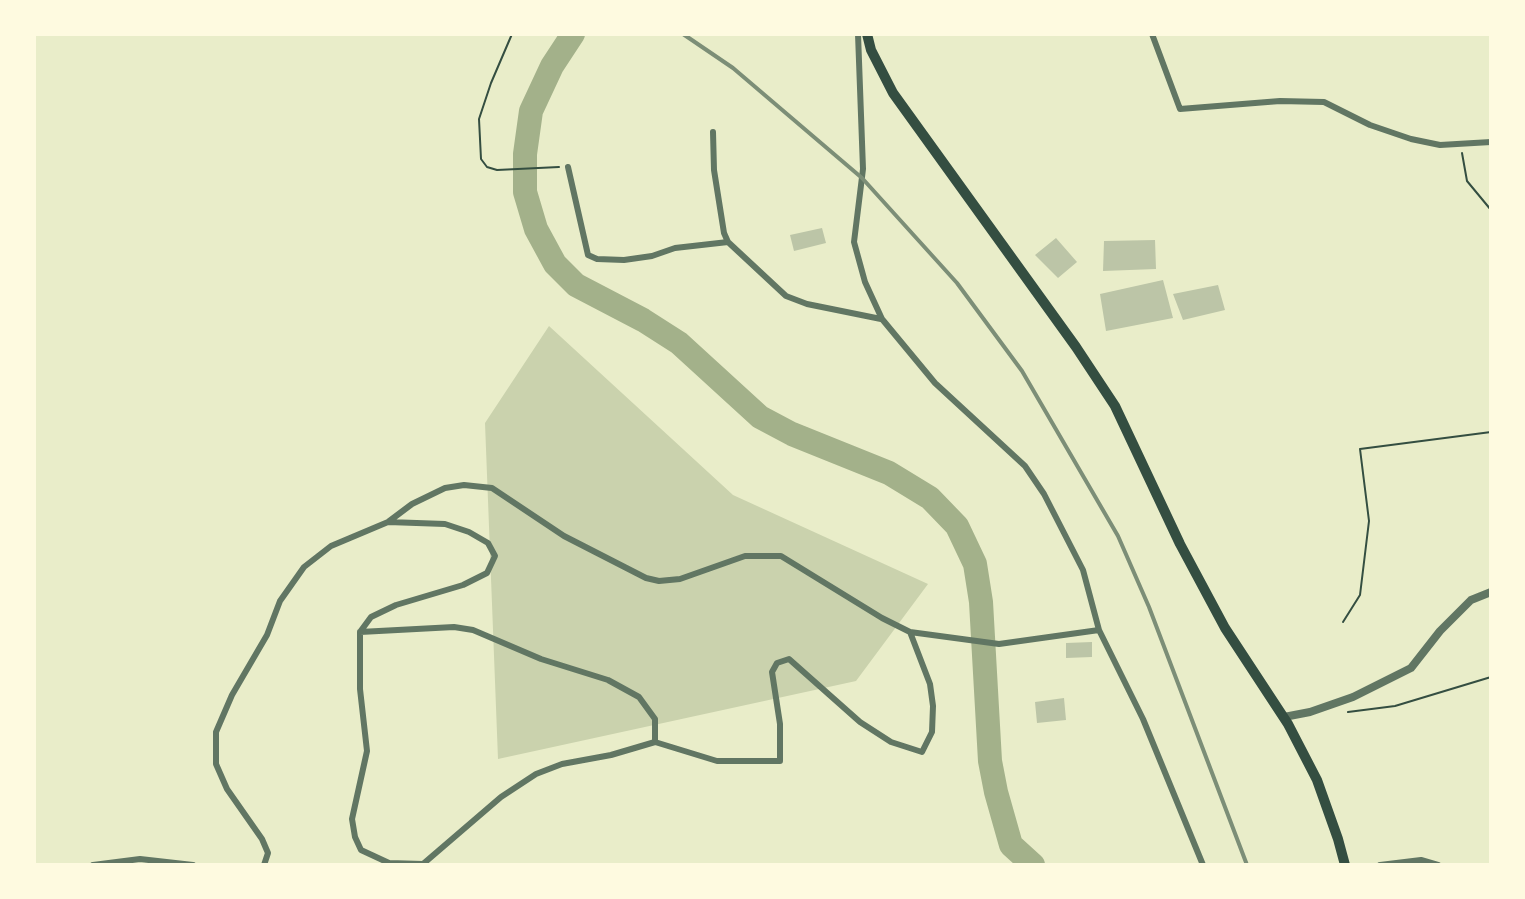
<!DOCTYPE html>
<style>
body{margin:0}
#map{position:relative;width:1525px;height:899px;overflow:hidden;background:#e9edc9;font-family:Jost,sans-serif}
canvas{display:block}
.frame{position:absolute;inset:0;border:36px solid #fefae0;pointer-events:none}
</style>
<div id="map">
<canvas width="1525" height="899"></canvas>
<div class="frame"></div>
</div>
<script>
const c = document.querySelector('canvas').getContext('2d');
c.lineJoin = 'round';
function fill(path, color) {
  c.fillStyle = color;
  c.fill(path, 'evenodd');
}
function poly(rows) {
  const path = new Path2D();
  for (const r of rows) {
    path.moveTo(r[0], r[1]);
    for (let i = 2; i < r.length; i += 2) path.lineTo(r[i], r[i + 1]);
  }
  return path;
}
function trace(path, color, width, dash) {
  c.strokeStyle = color;
  c.lineWidth = width;
  c.lineCap = dash ? 'butt' : 'round';
  c.setLineDash(dash || []);
  c.stroke(path);
}
fill(poly([
 [549,326,733,495,928,584,856,681,498,759,485,423]
]), '#cad2ad');
trace(poly([
 [573,34,552,66,531,111,525,154,525,192,536,229,555,264,576,285,643,320,679,343,760,417,792,434,889,473,930,498,957,526,975,564,981,602,990,761,996,792,1011,845,1033,865]
]), '#a3b18a', 24);
fill(poly([
 [822,228,826,243,794,251,790,235],
 [1056,238,1077,262,1058,278,1035,255],
 [1155,240,1156,269,1103,271,1104,241],
 [1163,280,1173,318,1106,331,1100,294],
 [1218,285,1225,310,1183,320,1173,294],
 [1092,642,1092,657,1066,658,1066,643],
 [1064,698,1066,720,1037,723,1035,702]
]), '#bcc5a7');
trace(poly([
 [512,34,491,83,479,119,481,159,487,167,497,170,559,167],
 [1462,153,1467,181,1491,210],
 [1343,622,1360,595,1369,521,1360,449,1491,432],
 [1348,712,1395,706,1491,677]
]), '#344e41', 2);
trace(poly([
 [858,34,863,169,854,242,865,282,882,319,935,383,1025,466,1044,494,1083,570,1099,630,1143,719,1203,865],
 [1152,34,1180,109,1280,101,1324,102,1370,125,1411,139,1440,145,1491,142],
 [713,132,714,170,724,233,728,242,786,296,807,304,881,319],
 [568,167,588,255,597,259,624,260,652,256,675,248,728,242],
 [388,522,445,524,469,532,488,543,495,556,487,573,463,585,396,605,371,617,360,632,360,689,367,751,352,819,355,837,361,850,389,863,423,864,501,797,536,774,562,764,611,755,655,742,717,761,780,761,780,724,772,672,777,663,789,659,860,722,891,742,922,752,932,732,933,706,930,684,910,632],
 [360,632,454,627,473,630,541,659,608,680,639,697,655,719,655,742],
 [93,865,140,859,193,865],
 [264,865,268,853,262,839,227,789,216,764,216,732,232,695,267,635,280,601,304,567,331,546,388,522,412,504,445,488,464,485,492,488,564,536,646,578,659,581,680,579,745,556,781,556,882,618,910,632,999,644,1099,630],
 [1380,865,1421,860,1438,865]
]), '#617663', 6);
trace(poly([
 [1284,717,1310,712,1353,697,1411,668,1440,631,1471,600,1491,592]
]), '#617663', 8);
trace(poly([
 [867,34,871,50,893,93,1076,347,1115,406,1180,544,1225,628,1288,724,1317,780,1338,839,1345,865]
]), '#344e41', 10);
trace(poly([
 [683,34,733,68,862,178,957,283,1022,371,1118,536,1149,607,1247,865]
]), '#7c8e77', 4);
</script>
